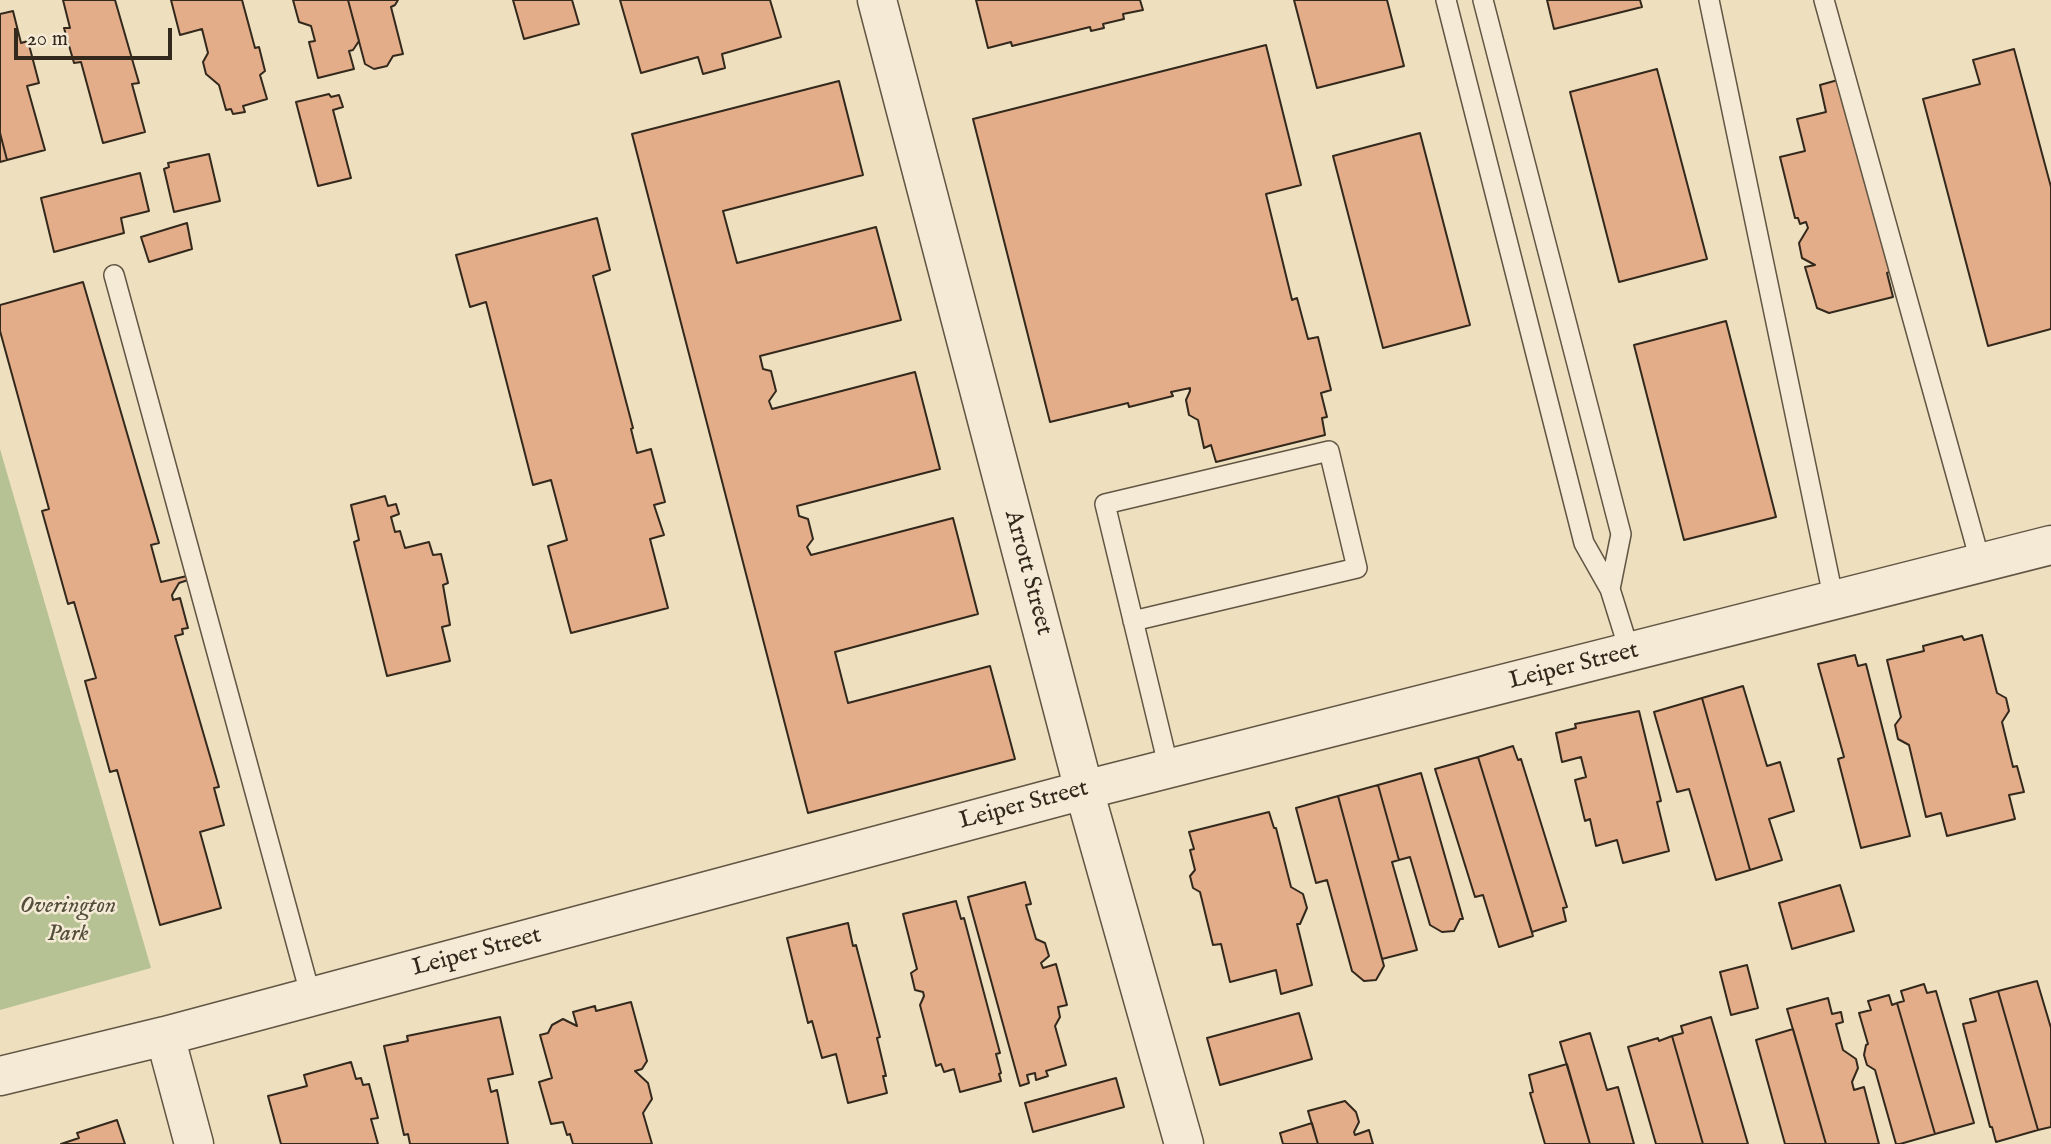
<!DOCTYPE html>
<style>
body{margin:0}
#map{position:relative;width:2051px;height:1144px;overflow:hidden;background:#eedfbe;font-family:"IM FELL English",serif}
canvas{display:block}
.scale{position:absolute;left:14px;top:28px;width:158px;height:32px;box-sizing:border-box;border:4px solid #32281c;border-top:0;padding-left:9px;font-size:21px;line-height:24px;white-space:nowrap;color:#32281c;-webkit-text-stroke:5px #f4ead5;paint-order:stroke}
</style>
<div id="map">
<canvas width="2051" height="1144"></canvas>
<div class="scale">20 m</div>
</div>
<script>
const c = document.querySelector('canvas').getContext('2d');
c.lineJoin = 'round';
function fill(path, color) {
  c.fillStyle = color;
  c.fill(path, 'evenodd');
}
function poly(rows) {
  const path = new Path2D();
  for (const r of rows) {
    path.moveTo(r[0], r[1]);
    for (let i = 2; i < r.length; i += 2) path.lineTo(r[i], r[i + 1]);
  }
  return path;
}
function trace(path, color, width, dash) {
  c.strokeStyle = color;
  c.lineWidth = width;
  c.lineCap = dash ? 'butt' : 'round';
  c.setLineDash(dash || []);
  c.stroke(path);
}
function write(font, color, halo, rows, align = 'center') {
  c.font = font + ' "IM FELL English",serif';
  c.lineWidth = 5;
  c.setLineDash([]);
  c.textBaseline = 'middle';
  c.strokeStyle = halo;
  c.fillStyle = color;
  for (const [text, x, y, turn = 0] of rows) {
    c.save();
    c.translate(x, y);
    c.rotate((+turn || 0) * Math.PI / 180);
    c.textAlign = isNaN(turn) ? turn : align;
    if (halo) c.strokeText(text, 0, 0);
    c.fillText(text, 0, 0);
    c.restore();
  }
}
fill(poly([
 [0,449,151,968,0,1010]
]), '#b6c293');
const building = poly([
 [63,0,115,0,139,83,132,84,145,132,103,143,81,62,74,63,64,28,70,28,63,0],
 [171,0,242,0,255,48,259,47,265,71,260,75,267,99,243,106,245,112,233,114,231,109,226,110,219,85,206,74,203,62,208,53,202,29,180,35,171,0],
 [293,0,348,0,359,41,353,50,349,51,354,69,318,78,309,42,315,41,311,26,299,22,293,0],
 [348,0,398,0,395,5,391,7,403,54,393,56,387,66,374,69,365,64,348,0],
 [513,0,572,0,579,24,524,39,513,0],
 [620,0,770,0,781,37,722,54,725,68,703,74,698,57,641,73,620,0],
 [976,0,1140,0,1143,10,1123,14,1124,19,1103,24,1104,28,1091,31,1090,27,1012,46,1011,42,988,48,976,0],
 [1294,0,1387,0,1404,66,1317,88,1294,0],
 [1547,0,1640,0,1642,7,1554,29,1547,0],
 [13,11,21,43,28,41,39,83,27,86,45,150,7,160,0,133,0,14,13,11],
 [1266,45,1301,185,1266,194,1292,300,1297,298,1308,339,1318,337,1331,390,1321,393,1327,417,1322,418,1325,435,1216,462,1211,445,1204,448,1198,420,1189,415,1186,400,1190,391,1190,388,1171,392,1173,396,1129,407,1128,403,1050,422,973,119,1266,45],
 [2014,49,2051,187,2051,329,1988,346,1923,99,1980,84,1973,60,2014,49],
 [1657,69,1707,259,1619,282,1570,92,1657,69],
 [1845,78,1892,271,1887,273,1893,297,1829,313,1817,308,1805,267,1815,265,1802,258,1799,243,1808,228,1806,222,1800,224,1798,218,1795,218,1780,157,1805,151,1797,119,1826,112,1820,85,1845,78],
 [839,81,863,175,723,211,737,263,876,227,901,320,760,356,763,369,771,371,776,391,769,401,772,409,915,372,940,469,797,506,799,516,808,519,813,539,807,547,811,555,953,518,978,614,835,652,848,703,990,666,1015,759,808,813,632,134,839,81],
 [329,94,331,97,339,95,343,107,333,110,351,178,318,186,296,102,329,94],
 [0,133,7,160,0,162,0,133],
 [1420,133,1470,325,1383,348,1333,156,1420,133],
 [209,154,220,201,174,212,164,169,169,167,168,163,209,154],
 [140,173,149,211,121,218,124,233,54,252,41,198,140,173],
 [597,218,610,270,593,276,633,428,631,429,637,453,651,449,665,502,654,505,664,535,650,539,668,608,571,633,548,546,567,540,551,480,533,485,486,302,470,307,456,255,597,218],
 [187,223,192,249,149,262,141,237,187,223],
 [83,282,159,543,151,545,161,582,187,576,188,580,179,583,172,595,173,600,180,598,188,628,182,629,183,634,175,636,219,787,214,788,224,825,200,832,221,908,160,925,117,770,110,772,85,681,96,678,74,602,68,604,42,511,49,509,0,331,0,305,83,282],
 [1726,321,1776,517,1684,540,1634,345,1726,321],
 [385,496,388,506,396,504,399,514,391,517,395,532,400,531,405,548,429,542,433,555,441,554,448,583,443,585,450,625,442,627,450,661,387,676,354,542,359,540,351,505,385,496],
 [1982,635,1997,693,2006,698,2009,711,2002,722,2013,767,2017,766,2024,792,2009,795,2015,819,1947,836,1941,813,1926,817,1909,745,1898,739,1895,725,1901,717,1887,660,1924,651,1923,646,1962,636,1964,640,1982,635],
 [1855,655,1858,666,1866,664,1910,836,1861,848,1838,759,1844,757,1818,664,1855,655],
 [1743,686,1767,766,1780,762,1794,811,1769,819,1782,860,1750,870,1702,698,1743,686],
 [1702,698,1750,870,1716,880,1689,789,1677,792,1654,712,1702,698],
 [1639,711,1661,801,1657,802,1669,851,1623,863,1617,840,1596,846,1590,819,1585,821,1575,780,1586,777,1581,757,1562,762,1556,733,1576,728,1575,724,1639,711],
 [1513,746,1518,760,1521,759,1567,907,1563,908,1566,921,1532,932,1478,757,1513,746],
 [1478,757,1533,936,1499,947,1483,895,1475,897,1435,769,1478,757],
 [1421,773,1463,919,1460,919,1454,931,1442,932,1430,925,1410,857,1399,860,1378,785,1421,773],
 [1378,785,1399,860,1392,862,1417,950,1382,959,1338,796,1378,785],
 [1338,796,1384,966,1376,980,1364,981,1352,971,1327,880,1316,883,1296,808,1338,796],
 [1269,812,1274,828,1276,828,1291,887,1303,894,1307,908,1300,924,1297,924,1312,985,1281,994,1276,970,1230,982,1221,944,1213,945,1200,892,1193,888,1190,876,1195,870,1190,850,1194,849,1189,832,1269,812],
 [1025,882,1031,904,1026,905,1036,939,1045,943,1049,956,1041,963,1043,968,1056,964,1067,1005,1058,1007,1060,1017,1055,1026,1066,1065,1046,1071,1048,1076,1036,1080,1035,1073,1027,1075,1029,1083,1020,1086,968,897,1025,882],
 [1840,885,1854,931,1792,949,1779,903,1840,885],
 [956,901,961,919,964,918,1000,1053,996,1054,1001,1073,999,1074,1001,1081,960,1092,954,1069,944,1072,941,1064,936,1066,920,1005,924,996,923,992,915,990,911,973,917,969,903,914,956,901],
 [848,923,853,946,856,945,880,1037,877,1038,886,1076,883,1076,887,1093,848,1103,836,1054,822,1058,812,1021,808,1023,787,938,848,923],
 [1747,965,1758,1008,1731,1015,1720,972,1747,965],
 [2037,981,2051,1028,2051,1127,2038,1130,1998,991,2037,981],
 [1924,984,1927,993,1936,991,1974,1123,1935,1134,1897,1003,1904,1001,1901,991,1924,984],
 [1998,991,2038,1130,1996,1142,1992,1127,1990,1127,1963,1024,1976,1021,1970,999,1998,991],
 [1889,995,1892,1005,1897,1003,1935,1134,1900,1144,1896,1144,1875,1070,1867,1065,1864,1055,1866,1045,1868,1044,1859,1013,1871,1010,1868,1001,1889,995],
 [1828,998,1832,1014,1841,1012,1843,1022,1836,1024,1843,1050,1856,1059,1858,1068,1852,1082,1854,1090,1864,1087,1879,1144,1826,1144,1787,1009,1828,998],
 [631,1002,647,1061,642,1069,635,1071,648,1083,652,1099,643,1113,652,1144,573,1144,570,1134,567,1135,563,1122,551,1124,539,1082,552,1078,540,1035,548,1033,552,1025,563,1019,577,1026,573,1012,595,1006,596,1011,631,1002],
 [1299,1013,1312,1059,1220,1085,1207,1038,1299,1013],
 [500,1017,513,1074,488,1079,491,1092,497,1090,508,1144,410,1144,408,1134,404,1135,384,1046,408,1041,407,1036,500,1017],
 [1711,1017,1748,1144,1703,1144,1672,1036,1683,1033,1681,1026,1711,1017],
 [1793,1029,1826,1144,1785,1144,1756,1040,1793,1029],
 [1590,1033,1607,1090,1618,1087,1634,1144,1590,1144,1560,1042,1590,1033],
 [1672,1036,1703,1144,1656,1144,1628,1047,1658,1038,1659,1041,1672,1036],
 [351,1062,356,1079,361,1078,363,1085,369,1084,378,1118,371,1119,378,1144,281,1144,268,1096,307,1086,304,1075,351,1062],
 [1567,1064,1590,1144,1545,1144,1530,1093,1533,1092,1529,1075,1567,1064],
 [1116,1078,1124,1107,1033,1132,1025,1103,1116,1078],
 [1345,1101,1356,1112,1359,1122,1354,1132,1355,1135,1369,1130,1373,1144,1318,1144,1308,1111,1345,1101],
 [117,1120,125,1144,61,1144,79,1138,77,1133,117,1120],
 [1312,1123,1318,1144,1283,1144,1280,1133,1312,1123]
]);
fill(building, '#e3ad89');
trace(building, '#32281c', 2);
const service = poly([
 [1446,0,1584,543,1610,589,1630,653],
 [1483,0,1621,534,1610,589],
 [1709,0,1834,601],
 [1824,0,1981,564],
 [114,275,311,997],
 [1133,621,1357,568,1329,451,1105,504,1169,769]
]);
const minor = poly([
 [877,0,1084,790,1184,1144],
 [165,1036,194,1144],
 [0,1076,165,1036,1084,790,2051,545]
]);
trace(service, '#615644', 22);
trace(minor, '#615644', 41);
trace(service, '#f4ead5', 19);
trace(minor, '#f4ead5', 38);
write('24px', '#32281c', '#f4ead5', [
 ["Arrott Street",1027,573,75],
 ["Leiper Street",1574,667,-14],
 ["Leiper Street",1024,806,-15],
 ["Leiper Street",477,953,-15]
]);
write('italic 24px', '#534e3a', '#f4ead5', [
 ["Overington",68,907],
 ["Park",68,935]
]);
</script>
